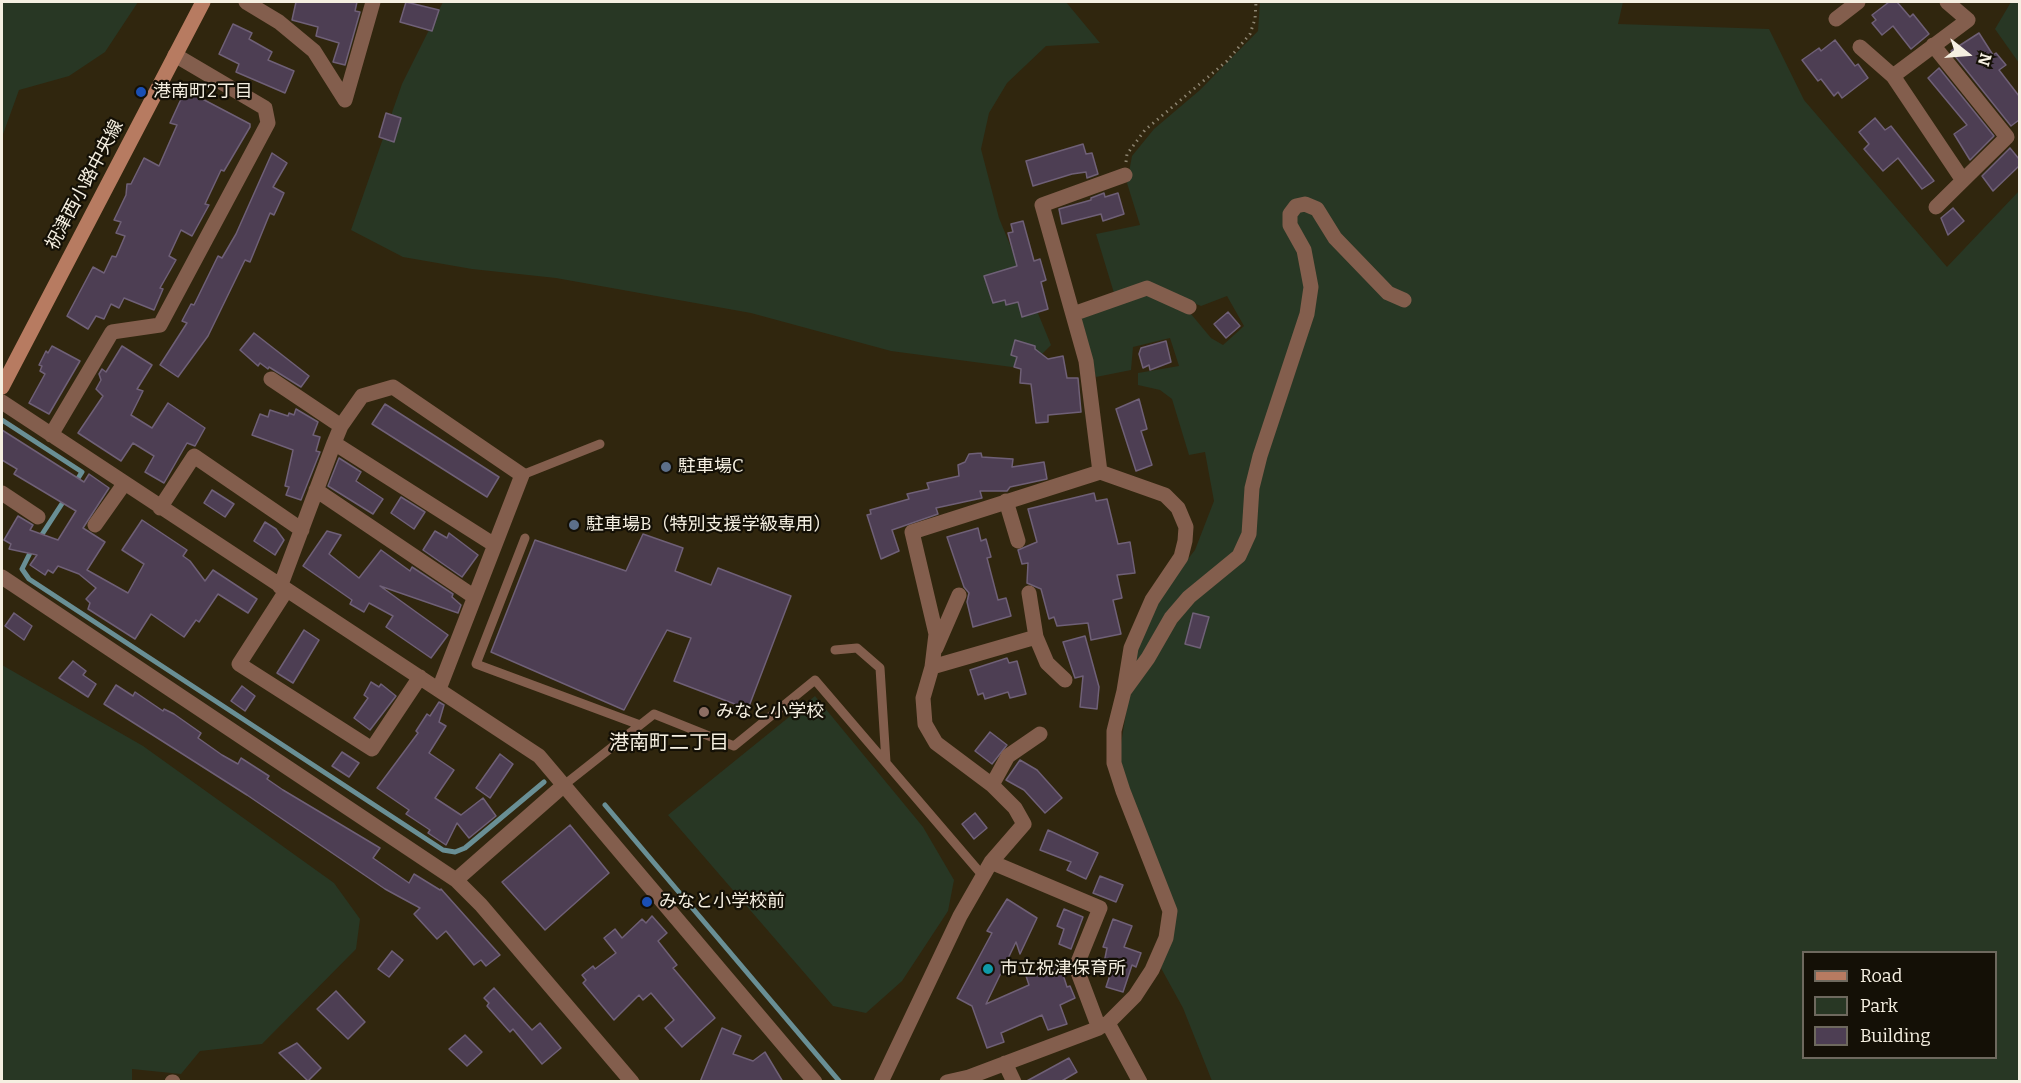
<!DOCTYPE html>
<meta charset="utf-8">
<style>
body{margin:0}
#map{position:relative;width:2021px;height:1083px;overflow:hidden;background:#30260e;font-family:Bitter,serif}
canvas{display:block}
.frame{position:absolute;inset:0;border:3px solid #f5efe1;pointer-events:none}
.legend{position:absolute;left:1802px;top:951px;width:195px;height:108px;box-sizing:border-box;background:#141006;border:2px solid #6e695e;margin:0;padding:8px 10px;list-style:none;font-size:18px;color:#f5efe1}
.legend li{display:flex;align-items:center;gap:12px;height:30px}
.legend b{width:30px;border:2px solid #6e695e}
.north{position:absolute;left:1937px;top:24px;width:60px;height:60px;-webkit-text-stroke:4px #141006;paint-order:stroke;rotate:107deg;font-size:16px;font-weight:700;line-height:24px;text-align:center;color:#f5efe1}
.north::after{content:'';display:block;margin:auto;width:21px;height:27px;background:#f5efe1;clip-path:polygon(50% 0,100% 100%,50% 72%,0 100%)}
</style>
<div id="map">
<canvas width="2021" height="1083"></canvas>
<div class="frame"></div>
<ul class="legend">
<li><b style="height:8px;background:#b77b61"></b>Road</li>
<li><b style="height:16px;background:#283724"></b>Park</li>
<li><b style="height:16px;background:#4d3e53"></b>Building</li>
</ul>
<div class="north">N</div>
</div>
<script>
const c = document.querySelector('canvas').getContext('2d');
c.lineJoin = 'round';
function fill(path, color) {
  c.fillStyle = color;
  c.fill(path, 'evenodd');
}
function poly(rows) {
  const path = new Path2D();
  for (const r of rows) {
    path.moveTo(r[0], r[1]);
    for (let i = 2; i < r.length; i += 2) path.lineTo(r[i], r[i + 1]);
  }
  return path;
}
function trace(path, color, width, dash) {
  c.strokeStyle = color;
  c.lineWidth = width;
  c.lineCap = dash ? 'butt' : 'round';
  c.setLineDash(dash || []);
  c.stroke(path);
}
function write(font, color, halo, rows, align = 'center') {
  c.font = font + ' Bitter,"Noto Sans JP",serif';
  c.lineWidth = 4.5;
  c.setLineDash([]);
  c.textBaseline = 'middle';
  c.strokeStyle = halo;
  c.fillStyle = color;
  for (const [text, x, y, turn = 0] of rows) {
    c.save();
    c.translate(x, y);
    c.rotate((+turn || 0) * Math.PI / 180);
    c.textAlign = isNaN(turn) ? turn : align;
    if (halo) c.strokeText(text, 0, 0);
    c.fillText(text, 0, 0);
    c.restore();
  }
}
fill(poly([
 [2,2,138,2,105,52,69,76,19,90,2,137],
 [443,2,1066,2,1100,43,1046,46,1007,83,989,113,981,149,999,218,1051,345,1027,369,891,351,751,313,556,278,472,269,403,257,351,230,402,84],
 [1260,2,1623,2,1618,24,1769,29,1804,100,1947,267,2019,191,2019,1081,1212,1081,1183,1008,1161,968,1174,925,1118,763,1136,650,1155,601,1195,550,1214,501,1205,452,1189,455,1172,399,1160,390,1138,385,1138,373,1179,366,1170,338,1133,347,1131,370,1096,377,1079,317,1143,293,1191,314,1211,338,1223,345,1244,326,1227,296,1201,306,1148,284,1114,293,1096,234,1140,225,1127,183,1132,156,1154,129,1200,90,1258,31],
 [1804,952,1996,952,1996,1058,1804,1058],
 [2011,2,2019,2,2019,63,1995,29],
 [2,665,143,746,334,883,360,919,356,949,262,1044,200,1051,181,1074,132,1069,132,1081,2,1081],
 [815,696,923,827,954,880,948,911,902,981,866,1013,833,1006,668,815]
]), '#283724');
trace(poly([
 [2,420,82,472,75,483],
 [39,539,65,499],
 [32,549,22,569,29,579,443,850,455,852,465,848,544,782],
 [605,805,840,1082]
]), '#698f95', 5);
const building = poly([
 [296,2,357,2,355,11,360,12,345,65,333,62,339,43,316,36,318,27,292,20,296,2],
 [406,2,439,10,432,31,400,22,406,2],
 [1889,2,1897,2,1910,17,1913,14,1929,34,1911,49,1893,26,1882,35,1872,23,1876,20,1872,15,1889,2],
 [233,24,252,33,249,39,272,52,268,60,294,71,285,93,236,72,239,64,219,54,233,24],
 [1979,33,1993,55,1996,53,2006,65,1999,70,2019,96,2019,120,2011,126,1951,51,1979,33],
 [1835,40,1855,66,1858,64,1868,78,1842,98,1838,92,1834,96,1821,79,1818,81,1802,60,1819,48,1821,51,1835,40],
 [1939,68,1994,136,1970,160,1954,134,1967,125,1928,78,1939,68],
 [191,93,250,124,250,127,224,171,221,170,205,204,209,205,192,236,181,230,169,256,176,260,160,288,163,289,154,310,124,298,119,308,111,304,104,319,96,316,88,329,67,316,93,267,104,273,112,256,116,257,125,236,116,233,121,222,114,220,126,195,127,184,131,184,144,158,159,166,177,125,170,123,182,97,188,98,191,93],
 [386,113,401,118,394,142,379,137,386,113],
 [1875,118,1885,130,1891,126,1934,181,1922,189,1898,158,1883,171,1864,149,1869,144,1859,132,1875,118],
 [1083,144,1086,154,1092,153,1098,174,1087,178,1086,172,1072,174,1033,186,1026,161,1083,144],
 [2010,148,2019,159,2019,166,1993,191,1982,176,2010,148],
 [272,153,287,163,273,187,284,193,274,215,270,213,250,262,245,260,208,336,178,377,160,365,187,323,182,321,191,304,194,305,218,256,222,258,236,234,272,153],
 [1104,193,1105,197,1118,193,1124,214,1103,221,1101,214,1062,224,1059,209,1091,200,1091,198,1104,193],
 [1953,208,1964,221,1948,235,1941,218,1953,208],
 [1023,221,1034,261,1040,259,1046,280,1041,282,1048,309,1022,317,1018,302,1006,305,1005,300,993,303,984,276,1017,266,1008,233,1013,232,1011,224,1023,221],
 [1228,312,1240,326,1226,338,1214,324,1228,312],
 [254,333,309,376,301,387,269,367,268,369,260,363,258,366,240,350,254,333],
 [1015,340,1035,346,1035,349,1048,359,1063,356,1067,378,1078,378,1081,412,1048,415,1048,422,1036,423,1031,384,1020,383,1021,369,1014,367,1017,357,1011,355,1015,340],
 [1166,341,1171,362,1150,370,1149,365,1143,368,1139,354,1141,348,1166,341],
 [52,346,80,361,49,414,29,403,45,374,40,371,42,366,39,365,46,351,48,353,52,346],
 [122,346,152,365,137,389,143,391,131,415,152,428,168,403,205,428,195,446,187,443,164,483,145,472,154,456,133,443,121,461,78,433,103,396,96,389,101,380,99,374,102,369,106,372,122,346],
 [1139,399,1147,429,1141,431,1152,465,1136,471,1116,409,1139,399],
 [385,404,499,477,487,497,372,424,385,404],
 [296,409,318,422,313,435,320,437,316,451,320,452,301,500,286,495,289,487,285,486,293,450,252,435,260,414,268,417,270,410,288,416,289,413,294,415,296,409],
 [2,430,84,482,89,474,109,488,83,528,105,542,87,570,128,593,144,564,122,550,142,520,187,550,183,556,190,561,205,581,213,570,257,599,248,613,218,594,199,622,196,620,184,637,151,614,135,639,88,609,90,603,86,599,96,588,79,574,58,566,53,573,48,570,45,575,30,565,37,555,9,549,11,544,4,540,18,516,33,525,30,530,58,540,76,511,14,474,17,469,2,460,2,430],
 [981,453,982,457,1013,459,1012,467,1044,462,1047,479,1010,487,1007,491,980,491,982,498,936,508,938,514,892,530,899,551,881,559,867,515,871,514,870,510,909,499,907,494,929,489,927,483,959,476,958,465,965,462,969,454,981,453],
 [339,458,361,472,356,481,383,499,373,514,328,486,339,458],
 [212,490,234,504,225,517,204,503,212,490],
 [1094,493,1096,501,1107,499,1118,544,1130,542,1135,573,1117,575,1122,598,1113,600,1121,634,1091,640,1088,623,1057,626,1054,617,1049,619,1041,589,1027,583,1028,563,1022,564,1018,550,1037,542,1028,509,1094,493],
 [401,497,425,512,414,529,391,513,401,497],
 [265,522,276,529,284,540,275,555,254,541,265,522],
 [978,528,981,541,986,539,991,557,987,558,998,600,1006,598,1011,616,973,627,967,602,969,593,964,587,947,537,978,528],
 [327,531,341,535,329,554,359,578,381,550,410,571,412,567,453,594,452,597,461,605,458,613,380,586,448,635,431,658,386,627,393,616,369,603,364,612,350,604,352,600,303,566,327,531],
 [435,531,447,538,449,533,478,555,462,577,423,550,435,531],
 [643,534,683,548,675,571,711,585,718,568,791,596,748,709,674,681,691,638,667,630,624,710,491,652,535,540,626,571,643,534],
 [14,613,32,626,24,640,5,626,14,613],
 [1193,613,1209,617,1200,648,1185,644,1193,613],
 [304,630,319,640,293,683,277,673,304,630],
 [1085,636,1099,687,1097,709,1080,707,1083,676,1075,678,1063,642,1085,636],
 [1007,658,1009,663,1017,661,1026,694,1010,698,1008,692,985,699,983,693,978,695,970,670,1007,658],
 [73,661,86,671,83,675,96,684,88,697,59,678,73,661],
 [371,682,379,687,381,684,396,696,370,730,354,718,368,698,364,695,371,682],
 [116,685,133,696,135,692,163,711,164,709,174,714,201,733,198,738,222,755,238,764,241,758,269,776,267,779,283,790,380,848,373,858,409,883,414,874,440,890,441,889,500,955,486,966,481,960,474,965,446,931,437,939,414,914,420,908,385,889,247,795,104,704,116,685],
 [242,686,255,696,245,711,231,701,242,686],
 [439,702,444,705,439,722,446,726,429,753,454,770,435,798,461,815,483,798,496,816,469,838,457,823,446,845,428,833,430,830,406,814,409,810,377,788,418,733,416,731,427,714,430,716,439,702],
 [990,732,1007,745,992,764,975,751,990,732],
 [342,752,359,763,349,777,332,766,342,752],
 [500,754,513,764,490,798,476,788,500,754],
 [1020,760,1037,770,1062,798,1045,813,1024,790,1006,780,1020,760],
 [975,813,987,828,974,839,962,824,975,813],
 [570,825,609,873,545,930,502,882,570,825],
 [1048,830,1098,853,1086,879,1067,870,1071,862,1040,850,1048,830],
 [1100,876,1123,885,1116,902,1093,893,1100,876],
 [1007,899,1037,918,1020,954,1016,942,986,1004,1029,985,1026,976,1060,965,1067,987,1070,986,1075,998,1060,1005,1067,1024,1048,1030,1042,1015,1001,1033,1004,1042,987,1048,972,1006,957,998,992,933,987,931,1007,899],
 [1064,909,1083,917,1071,949,1059,944,1064,929,1057,926,1064,909],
 [652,916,667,933,658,941,677,965,673,968,715,1018,682,1047,665,1028,674,1020,651,993,643,1000,639,995,614,1020,583,983,586,980,582,975,593,966,595,969,616,953,604,938,615,929,622,938,642,919,646,923,652,916],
 [1113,919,1132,926,1124,947,1141,953,1136,967,1132,965,1123,992,1106,987,1113,966,1104,963,1107,948,1103,947,1113,919],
 [392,951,403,960,389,977,378,969,392,951],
 [494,988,532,1030,540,1023,561,1048,542,1064,513,1029,510,1032,487,1006,489,1003,484,998,494,988],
 [336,991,365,1022,348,1039,317,1009,336,991],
 [722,1028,741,1036,733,1054,753,1061,765,1052,783,1082,700,1082,722,1028],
 [465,1035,482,1052,467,1066,449,1049,465,1035],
 [297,1043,321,1068,308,1081,279,1053,297,1043],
 [1069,1058,1077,1072,1060,1082,1025,1082,1069,1058]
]);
fill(building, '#4d3e53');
trace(building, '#6f6077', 1.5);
trace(poly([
 [1126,162,1127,154,1145,130,1227,61,1250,34,1255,19,1256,2]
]), '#8d8571', 3, [1.5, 4.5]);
trace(poly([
 [522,475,600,444],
 [525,538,476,664,640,725],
 [835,650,857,648,880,668,886,762],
 [564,785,654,714,734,746,815,680,983,876]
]), '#835e4d', 9);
trace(poly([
 [246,2,279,22,314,51,345,100],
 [1836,19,1858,2],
 [1933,45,2007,137,1936,207],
 [1860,47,1893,76,1962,179],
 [1893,76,1968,20,1947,2],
 [345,100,373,2],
 [1073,314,1147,288,1189,307],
 [271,379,341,426],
 [2,402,539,756,815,1082],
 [51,435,112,332,160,325,268,123,265,108,175,55],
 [334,443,341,426,362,396,393,387,522,475,439,689],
 [1100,472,1086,361,1042,205,1125,175],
 [316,490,473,596],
 [2,493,38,517],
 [1006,501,1018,541],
 [160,508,194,456,302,530],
 [95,525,124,484],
 [2,577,456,880,481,905,632,1082],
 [280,587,334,443,493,544],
 [286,591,239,664,372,749,420,677],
 [1029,593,1036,637,1047,663,1065,680],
 [936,648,959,595],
 [932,667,1036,637],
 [992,785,1008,756,1040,734],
 [456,880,564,785],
 [1108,1023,1135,996,1152,970,1166,938,1170,911,1123,791,1114,763,1114,731,1124,691,1148,658,1171,618,1189,597,1239,556,1249,534,1252,488,1260,456,1307,314,1311,287,1304,250,1290,225,1290,214,1296,206,1305,204,1317,209,1335,238,1388,293,1404,300],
 [1100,1027,1108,1023,1140,1082],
 [1005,1063,1014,1082],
 [172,1082,173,1082],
 [881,1082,960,916,991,862,1024,824,1015,808,992,785,936,743,925,724,923,698,932,667,936,634,912,532,1100,472,1165,495,1178,508,1186,527,1185,541,1181,557,1152,600,1131,648,1124,691],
 [947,1082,969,1077,1099,1028,1076,967,1100,908,991,862]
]), '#835e4d', 15);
trace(poly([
 [2,387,203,2]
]), '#b77b61', 15);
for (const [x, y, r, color] of [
 [141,92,6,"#1a4fb4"],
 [666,467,6,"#5c6f8a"],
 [574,525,6,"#5c6f8a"],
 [704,712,6,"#8d6e63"],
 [647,902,6,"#1a4fb4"],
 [988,969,6,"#0f9aa8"]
]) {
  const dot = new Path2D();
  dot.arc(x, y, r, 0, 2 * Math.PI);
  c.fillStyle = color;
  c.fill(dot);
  trace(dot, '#141006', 2);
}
write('18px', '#f5efe1', '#141006', [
 ["港南町2丁目",153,92],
 ["駐車場C",678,467],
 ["駐車場B（特別支援学級専用）",586,525],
 ["みなと小学校",716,712],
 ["みなと小学校前",659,902],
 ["市立祝津保育所",1000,969]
], 'left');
write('18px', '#f5efe1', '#141006', [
 ["祝津西小路中央線",85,185,-62]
]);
write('20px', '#f5efe1', '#141006', [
 ["港南町二丁目",669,743]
]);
</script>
